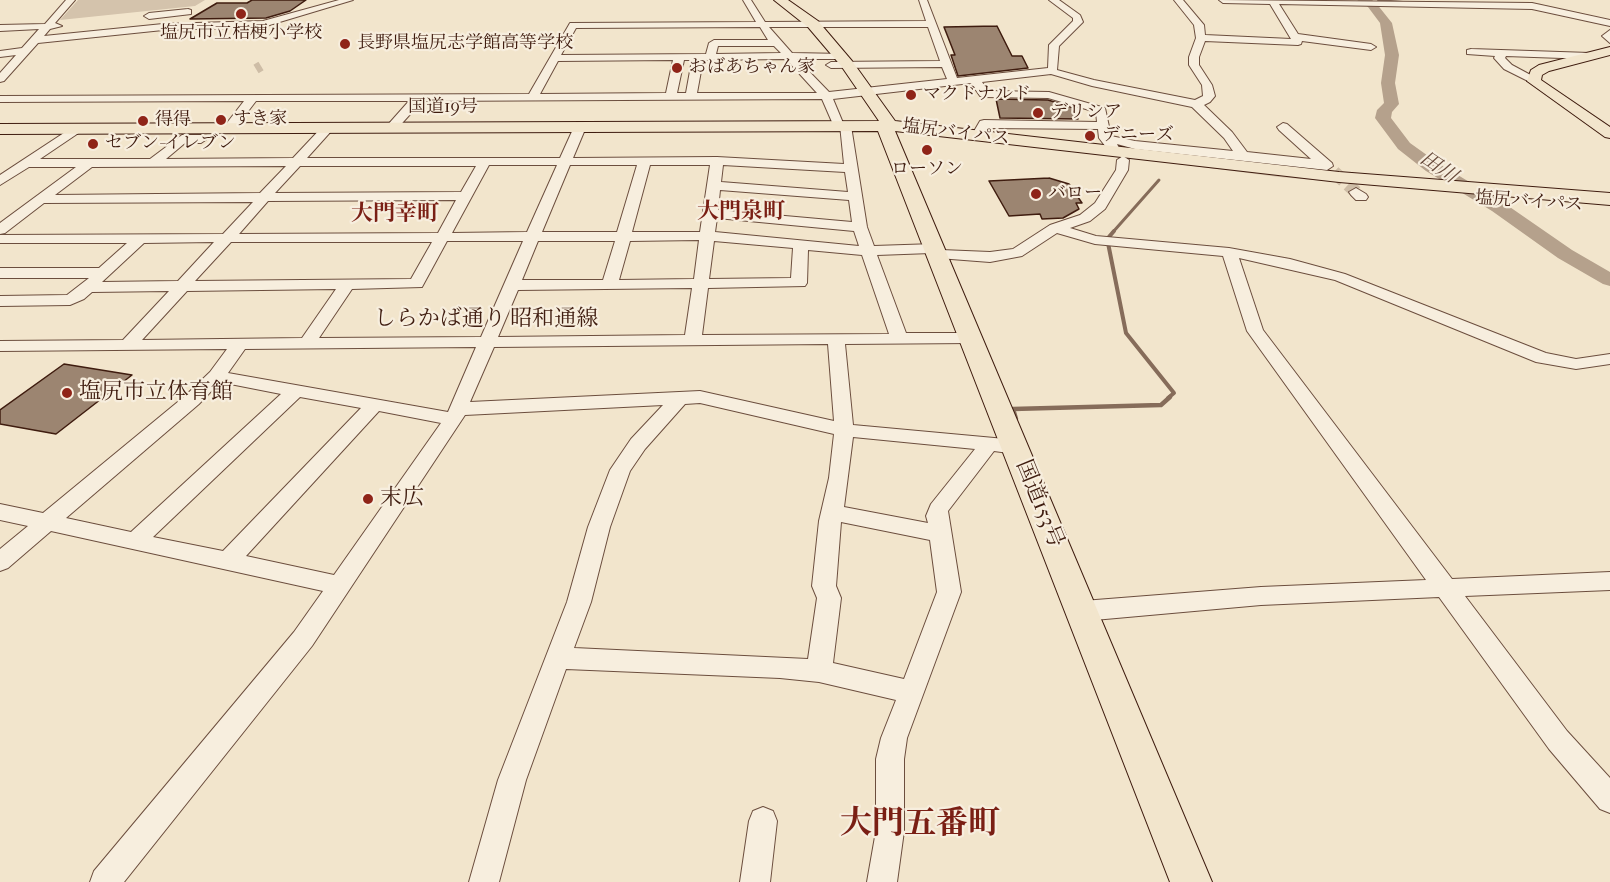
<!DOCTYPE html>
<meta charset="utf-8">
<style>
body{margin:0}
canvas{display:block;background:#f2e5cc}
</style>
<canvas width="1610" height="882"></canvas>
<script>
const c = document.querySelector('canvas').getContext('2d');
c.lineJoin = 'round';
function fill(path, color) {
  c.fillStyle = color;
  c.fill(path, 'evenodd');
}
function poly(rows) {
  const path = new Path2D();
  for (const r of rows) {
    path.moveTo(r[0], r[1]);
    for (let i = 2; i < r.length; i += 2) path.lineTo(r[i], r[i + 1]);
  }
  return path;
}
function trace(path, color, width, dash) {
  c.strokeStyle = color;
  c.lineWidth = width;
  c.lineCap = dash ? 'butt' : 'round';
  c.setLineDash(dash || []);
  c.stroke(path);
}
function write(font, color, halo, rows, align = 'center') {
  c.font = font + ' "IM FELL French Canon","Noto Serif JP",serif';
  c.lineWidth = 4.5;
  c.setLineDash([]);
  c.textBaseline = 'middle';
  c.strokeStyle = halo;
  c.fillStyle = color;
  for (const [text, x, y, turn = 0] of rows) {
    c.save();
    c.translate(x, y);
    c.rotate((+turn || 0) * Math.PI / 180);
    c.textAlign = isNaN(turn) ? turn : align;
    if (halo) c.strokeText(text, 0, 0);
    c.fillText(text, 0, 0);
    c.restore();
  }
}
fill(poly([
 [78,0,205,0,195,6,60,20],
 [953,135,1438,190,1440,191,1279,177]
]), '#d4c3ac');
trace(poly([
 [1378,0,1403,2]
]), '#866c5a', 2);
trace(poly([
 [1113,232,1159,180]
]), '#866c5a', 3);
trace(poly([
 [1114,231,1108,238,1108,243,1126,333,1174,393,1168,398]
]), '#866c5a', 4);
trace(poly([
 [1016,419,1013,409,1161,405,1170,397]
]), '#866c5a', 4.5);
fill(poly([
 [1357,0,1372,0,1376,3,1392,23,1399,55,1395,83,1399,104,1392,112,1391,118,1410,143,1438,163,1504,203,1572,250,1610,272,1610,286,1603,284,1558,258,1492,211,1426,171,1398,149,1375,118,1377,110,1384,103,1381,83,1385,55,1380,23,1368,7,1357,0]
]), '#b5a18c');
const building = poly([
 [252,0,306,0,290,11,266,18,190,19,217,3,247,3,252,0],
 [997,26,1012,56,1022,56,1028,68,958,76,951,55,955,55,944,27,997,26],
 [996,99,1048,100,1074,108,1078,119,1000,118,996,99],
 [1049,178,1069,184,1082,203,1076,203,1079,209,1063,218,1042,219,1040,214,1009,216,989,181,1049,178],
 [64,364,132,375,56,434,0,424,0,410,64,364]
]);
fill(building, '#9c8571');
trace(building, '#3f1c0f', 1.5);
trace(poly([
 [256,69,261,66]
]), '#cebda6', 10, [10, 5]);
trace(poly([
 [1334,172,1356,192]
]), '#cebda6', 13, [13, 6]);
const minor = poly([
 [66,0,75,0,55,23,62,26,50,29,44,36,163,24,263,21,339,0,353,0,263,27,163,30,38,43,4,81,0,82,0,73,16,55,0,57,0,51,22,48,39,29,0,31,0,25,45,24,66,0],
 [743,0,751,0,765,22,926,21,919,0,927,0,957,78,1048,68,1049,45,1073,21,1073,18,1049,0,1059,0,1080,15,1083,22,1059,46,1057,70,1094,80,1195,100,1203,96,1202,85,1189,65,1189,57,1196,38,1194,25,1174,0,1183,0,1204,25,1205,35,1291,39,1270,4,1223,3,1219,0,1532,3,1610,20,1610,26,1532,9,1279,4,1298,34,1371,44,1376,47,1371,50,1302,41,1301,44,1298,45,1205,41,1199,57,1199,65,1212,85,1215,96,1210,102,1204,105,1232,132,1247,152,1311,159,1279,130,1277,127,1283,123,1287,124,1332,163,1333,166,1327,170,1135,149,1117,144,1119,148,1113,152,1109,151,1099,138,1098,129,988,128,983,136,979,137,973,133,980,121,984,120,1097,122,1096,112,1048,98,984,97,980,96,971,83,833,99,843,123,851,126,867,227,874,246,935,244,940,245,941,250,990,252,1013,249,1050,225,1080,215,1095,203,1116,170,1117,160,1123,156,1129,160,1128,170,1105,209,1090,221,1070,228,1096,236,1229,248,1290,259,1345,274,1546,353,1576,359,1610,354,1610,364,1576,369,1536,362,1335,280,1239,258,1263,330,1452,579,1610,572,1610,590,1465,596,1567,731,1610,778,1610,813,1600,809,1549,749,1439,597,1261,605,1083,621,1075,618,1071,611,1075,604,1083,601,1261,587,1426,580,1247,331,1223,256,1095,244,1057,233,1022,256,990,262,938,258,933,257,931,253,877,255,906,333,972,333,978,334,981,338,978,342,972,343,845,344,853,425,1016,440,1023,442,1026,447,1023,452,1016,454,994,451,948,511,961,592,907,738,904,759,904,831,897,882,867,882,876,831,876,759,881,738,896,700,819,682,780,678,566,669,526,780,499,882,469,882,498,780,567,602,588,527,610,470,631,439,663,405,465,415,312,646,124,882,90,882,94,871,294,632,323,591,51,531,8,568,0,571,0,549,28,526,0,520,0,504,43,513,185,396,210,372,227,349,0,351,0,341,123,340,169,291,92,292,84,299,70,305,0,306,0,296,67,295,89,278,0,278,0,268,99,268,127,243,0,243,0,235,223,234,253,202,44,203,5,233,0,234,0,223,76,167,29,167,0,185,0,175,76,125,82,129,80,132,40,159,150,159,182,135,201,135,207,139,201,143,185,143,166,159,293,158,324,125,328,124,334,128,307,158,560,158,574,127,580,123,586,127,573,158,717,157,844,164,840,125,832,122,822,99,422,101,395,131,391,132,385,128,409,101,256,101,233,131,229,132,223,128,244,101,0,102,0,96,529,94,570,23,756,22,743,0],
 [760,27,768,40,714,40,709,43,706,54,561,55,576,28,760,27],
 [769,27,928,27,940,61,831,62,826,65,831,68,942,67,947,79,829,92,797,59,840,59,845,56,844,54,792,53,769,27],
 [718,46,774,46,781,53,716,54,718,46],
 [786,59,817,93,697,93,703,60,786,59],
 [673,60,666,93,540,94,558,61,673,60],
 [684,60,692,60,686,93,677,93,684,60],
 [1051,74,1092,86,1192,107,1224,138,1233,151,1135,141,1111,136,1105,108,1049,92,988,91,982,82,1051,74],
 [489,165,557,165,527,232,452,233,489,165],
 [570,165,637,165,617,232,542,232,570,165],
 [650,165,710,165,700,232,632,232,650,165],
 [723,165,845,172,848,192,721,182,723,165],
 [286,166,260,193,55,195,92,167,286,166],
 [300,166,476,166,461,192,275,193,300,166],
 [720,190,849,200,852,222,718,210,720,190],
 [456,200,438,233,239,234,268,201,456,200],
 [717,218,854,231,859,246,715,232,717,218],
 [699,240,694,279,619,280,630,241,699,240],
 [447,241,523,241,481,337,319,338,352,289,422,287,447,241],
 [538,241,615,241,603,280,522,280,538,241],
 [714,241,793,248,791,278,709,279,714,241],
 [214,242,178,281,102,282,144,243,214,242],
 [231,242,432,242,411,279,195,281,231,242],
 [808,250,862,255,889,334,702,335,708,288,805,286,807,283,808,250],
 [692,288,685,335,498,337,518,290,692,288],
 [336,289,302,338,142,340,187,291,336,289],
 [828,344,834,421,700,391,470,402,494,347,828,344],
 [476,347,448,412,228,373,245,349,476,347],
 [220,382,281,394,131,532,66,518,199,404,220,382],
 [300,397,361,408,223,551,153,537,300,397],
 [700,403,834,434,829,478,819,521,812,586,817,598,808,659,574,648,591,602,610,527,630,471,645,449,685,404,700,403],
 [379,411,441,423,334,575,246,556,379,411],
 [853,437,975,449,931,504,926,516,928,523,844,507,853,437],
 [841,522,930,540,937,592,904,679,833,663,841,598,836,586,841,522],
 [188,9,191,10,191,14,149,19,144,16,149,13,188,9],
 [1610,30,1610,43,1602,36,1610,30],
 [1471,49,1590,53,1595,56,1590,59,1506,56,1505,58,1512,65,1538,79,1539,81,1534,84,1504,69,1494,58,1495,56,1467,54,1467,50,1471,49],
 [1356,188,1366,194,1368,197,1366,200,1356,200,1351,195,1349,192,1356,188],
 [763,807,773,811,777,821,770,882,740,882,749,821,753,811,763,807]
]);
const major = poly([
 [1610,47,1610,55,1549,71,1542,75,1541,80,1610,127,1610,138,1605,137,1527,81,1531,70,1539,65,1610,47]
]);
const highway = poly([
 [774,0,788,0,818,21,852,61,895,121,1339,172,1610,193,1610,205,1339,182,895,131,1212,882,1170,882,878,131,0,134,0,124,879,121,842,67,808,27,774,0]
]);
trace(minor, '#6c4e3e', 2);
trace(major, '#3f1c0f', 2);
trace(highway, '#3f1c0f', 2);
fill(minor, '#f7eede');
fill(major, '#f2e5cc');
fill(highway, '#f2e5cc');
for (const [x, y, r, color] of [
 [241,14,6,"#8f2418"],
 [345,44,6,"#8f2418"],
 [677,68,6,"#8f2418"],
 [911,95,6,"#8f2418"],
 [1038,113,6,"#8f2418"],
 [221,120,6,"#8f2418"],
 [143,121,6,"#8f2418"],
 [1090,136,6,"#8f2418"],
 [93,144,6,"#8f2418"],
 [927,150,6,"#8f2418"],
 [1036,194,6,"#8f2418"],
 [67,393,6,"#8f2418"],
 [368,499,6,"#8f2418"]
]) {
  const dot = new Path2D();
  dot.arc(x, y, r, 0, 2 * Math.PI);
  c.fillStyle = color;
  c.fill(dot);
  trace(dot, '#f7eede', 2);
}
write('18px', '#3f1c0f', '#f7eede', [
 ["塩尻市立桔梗小学校",241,34,"center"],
 ["長野県塩尻志学館高等学校",357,44],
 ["おばあちゃん家",689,68],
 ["マクドナルド",923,95],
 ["デリシア",1050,113],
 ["すき家",233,120],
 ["得得",155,121],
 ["デニーズ",1102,136],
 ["セブン-イレブン",105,144],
 ["ローソン",927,170,"center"],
 ["バロー",1048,194]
], 'left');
write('18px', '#3f1c0f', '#f7eede', [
 ["国道19号",443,108],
 ["塩尻バイパス",956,133,7],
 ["塩尻バイパス",1529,202,4]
]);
write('italic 20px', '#684b3b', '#f7eede', [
 ["田川",1438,168,34]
]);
write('bold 22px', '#7a1f14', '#f7eede', [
 ["大門泉町",741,213],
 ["大門幸町",395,215]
]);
write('22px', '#3f1c0f', '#f7eede', [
 ["しらかば通り 昭和通線",486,320],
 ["国道153号",1039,504,68]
]);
write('22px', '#3f1c0f', '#f7eede', [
 ["塩尻市立体育館",79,393],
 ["末広",380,499]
], 'left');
write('bold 32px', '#7a1f14', '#f7eede', [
 ["大門五番町",920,825]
]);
</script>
